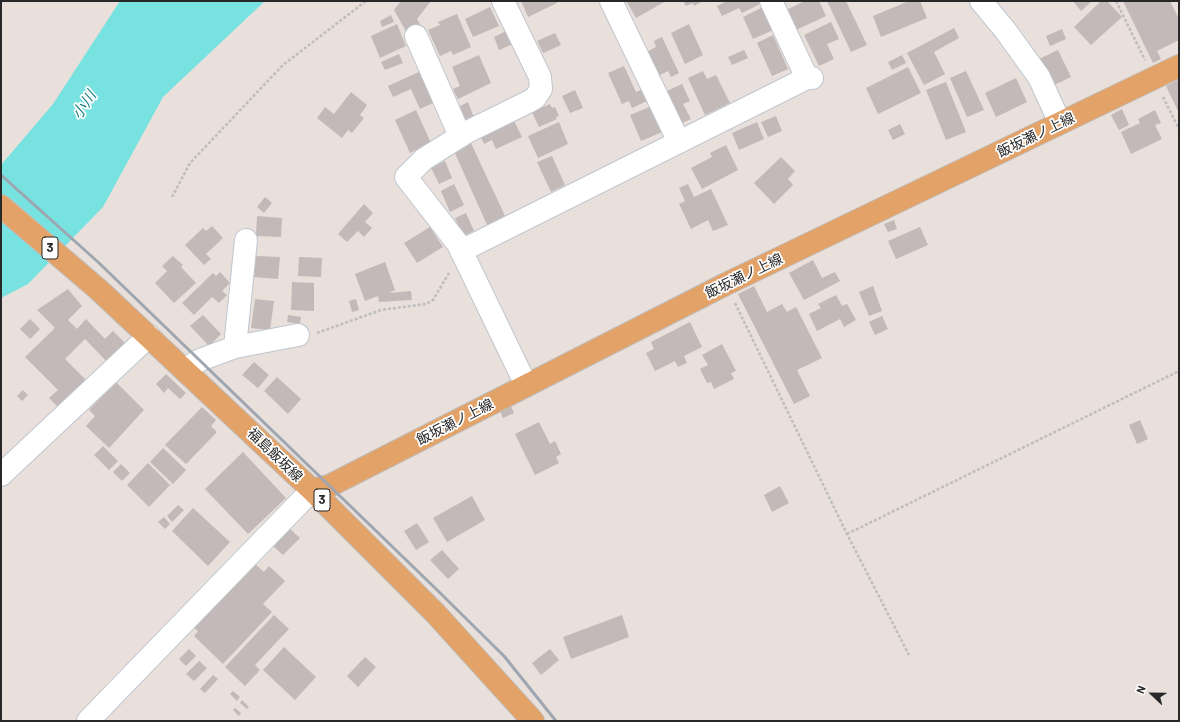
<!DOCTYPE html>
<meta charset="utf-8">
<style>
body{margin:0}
#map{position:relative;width:1180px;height:722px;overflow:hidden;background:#e9dfdb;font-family:Barlow,sans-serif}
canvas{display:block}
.frame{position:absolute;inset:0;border:2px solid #282828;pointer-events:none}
.north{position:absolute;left:1132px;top:674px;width:40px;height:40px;-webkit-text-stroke:3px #fff;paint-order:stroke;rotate:292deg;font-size:11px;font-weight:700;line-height:16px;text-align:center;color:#282828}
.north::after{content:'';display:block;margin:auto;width:14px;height:18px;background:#282828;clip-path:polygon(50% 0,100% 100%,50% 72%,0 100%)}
</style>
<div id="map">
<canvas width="1180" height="722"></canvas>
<div class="frame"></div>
<div class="north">N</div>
</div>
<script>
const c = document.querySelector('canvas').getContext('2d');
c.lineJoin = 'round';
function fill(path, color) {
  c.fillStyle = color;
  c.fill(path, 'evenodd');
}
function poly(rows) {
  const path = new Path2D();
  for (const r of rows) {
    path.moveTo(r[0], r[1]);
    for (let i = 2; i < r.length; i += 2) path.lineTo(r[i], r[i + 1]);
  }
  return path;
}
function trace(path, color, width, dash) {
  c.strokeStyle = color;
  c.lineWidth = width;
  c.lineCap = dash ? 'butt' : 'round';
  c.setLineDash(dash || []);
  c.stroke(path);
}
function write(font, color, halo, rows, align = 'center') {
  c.font = font + ' Barlow,"Noto Sans JP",sans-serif';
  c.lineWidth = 3.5;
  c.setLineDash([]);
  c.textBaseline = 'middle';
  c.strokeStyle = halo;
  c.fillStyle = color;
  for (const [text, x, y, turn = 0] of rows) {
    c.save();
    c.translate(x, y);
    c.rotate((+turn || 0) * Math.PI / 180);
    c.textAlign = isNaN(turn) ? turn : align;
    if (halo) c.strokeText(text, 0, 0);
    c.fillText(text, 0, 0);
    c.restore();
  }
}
fill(poly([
 [120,1,265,1,163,97,103,207,28,284,1,298,1,165,53,104]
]), '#77e2e0');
fill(poly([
 [401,1,431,1,417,19,421,26,408,35,394,10],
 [521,1,556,1,557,3,528,17],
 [629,1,666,1,636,18,627,2],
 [683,1,703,1,694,6,693,3,686,6],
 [727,1,759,1,760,4,742,13,739,8,722,16,717,6],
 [805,1,819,1,826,16,796,30,786,10],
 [827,1,846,1,867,45,851,52],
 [909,1,920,1,927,18,881,37,873,16],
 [1073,1,1092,1,1081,11],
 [1101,1,1107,1,1122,17,1091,45,1074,27],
 [1123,1,1170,1,1179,19,1179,40,1157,51,1161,59,1153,63],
 [490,7,499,26,473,37,465,19],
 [763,7,773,30,753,39,743,17],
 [457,14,471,47,453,55,451,51,440,56,428,30,440,25,438,22],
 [391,15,394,22,382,27,380,21],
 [831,22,839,39,827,44,834,59,819,66,804,35],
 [397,24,406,46,380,58,371,36],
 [689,24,703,55,685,64,671,33],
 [954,28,959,38,934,52,945,74,924,85,907,53],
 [1062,29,1066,39,1050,46,1046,36],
 [508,30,513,44,499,50,494,37],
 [555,33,561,45,543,53,537,41],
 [773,35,788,69,772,76,757,43],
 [662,37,679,73,671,77,668,71,658,76,646,52,656,47,654,41],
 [744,50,748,58,732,65,728,57],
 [1058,50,1071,77,1052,86,1039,59],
 [399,54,403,63,385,70,381,62],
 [479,55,491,83,458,99,453,89,460,86,452,67],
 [902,55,906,63,892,70,888,62],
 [624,66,636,92,643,89,649,100,632,108,629,101,622,104,608,73],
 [908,67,921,93,878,114,866,88],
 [421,71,435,102,420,109,411,89,393,97,388,86],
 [703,71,707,79,716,75,730,103,705,115,688,78],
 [966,71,984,110,967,117,950,78],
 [1016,78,1027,102,996,117,985,93],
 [1178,80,1179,82,1179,113,1166,86],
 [946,82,966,132,946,140,926,90],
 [682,84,690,101,683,104,691,119,680,124,665,92],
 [575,90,583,108,570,113,562,96],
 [351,92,367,105,360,115,364,118,352,133,348,130,342,138,317,118,325,107,334,114],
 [468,102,475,120,466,124,458,107],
 [550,104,552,108,555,107,559,116,556,117,557,119,539,127,532,112],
 [652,106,662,132,641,141,630,115],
 [1122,109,1129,125,1119,130,1111,115],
 [416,110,431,143,410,153,395,120],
 [1155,110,1161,123,1155,125,1162,139,1131,154,1121,132,1140,123,1138,119],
 [776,116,782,131,768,137,761,122],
 [514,121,522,137,496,149,492,140,484,144,481,137],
 [559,122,568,144,538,158,528,136],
 [757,122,764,139,739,150,732,133],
 [900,124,905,134,893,140,888,130],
 [471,143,505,216,487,225,454,151],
 [726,145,738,170,702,189,691,168,712,157,710,153],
 [552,156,565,185,551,192,537,162],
 [781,157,795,171,788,179,793,185,774,204,754,183],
 [445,161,452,178,439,184,431,168],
 [454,184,464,205,450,212,441,191],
 [688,184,694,197,711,189,728,225,713,231,708,220,691,229,679,204,685,201,679,188],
 [265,197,272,203,264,213,257,207],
 [364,204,373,213,365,222,372,228,364,237,358,231,347,242,338,234],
 [466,213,474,231,463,236,455,218],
 [257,216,282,218,281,237,256,236],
 [894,220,897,229,888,232,884,224],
 [212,226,223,238,206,254,211,259,204,265,185,245,203,228,206,231],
 [430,227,443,247,417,263,404,243],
 [920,227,928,245,896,259,888,241],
 [173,256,183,265,181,267,196,283,174,303,155,283,167,271,162,266],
 [256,256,280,257,278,279,254,277],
 [299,257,322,258,321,277,298,276],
 [813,260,822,278,835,272,840,281,804,300,789,273],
 [385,262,395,290,389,293,411,291,412,300,379,302,378,296,365,301,355,274],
 [220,272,230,283,222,291,227,295,219,303,212,297,194,315,182,303,213,273,216,276],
 [292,282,314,283,314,311,291,310],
 [754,286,767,312,782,304,787,312,796,307,822,358,797,370,810,396,794,404,738,294],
 [873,286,882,311,869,316,859,292],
 [68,289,82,306,68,320,77,329,86,319,105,339,113,331,129,347,110,365,85,339,65,359,87,381,59,408,49,398,58,390,25,357,55,328,37,310],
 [836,295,842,306,847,304,856,320,844,327,840,319,817,331,809,314,821,308,818,304],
 [255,299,274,301,270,330,251,328],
 [356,299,359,310,352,312,349,301],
 [203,315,221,334,209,346,190,326],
 [288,315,301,317,300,324,287,322],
 [882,316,888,329,875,335,869,322],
 [30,319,40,329,30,339,20,329],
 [690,322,702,347,684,356,687,363,678,367,675,361,655,371,646,353,654,349,651,342],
 [722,344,736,371,731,373,734,379,714,389,711,382,707,383,700,369,708,365,702,355],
 [254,362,269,375,258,388,242,375],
 [166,374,186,393,180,399,168,388,164,393,156,384],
 [277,377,301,399,288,414,264,391],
 [116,382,144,410,109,448,86,426,95,416,89,410],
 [23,390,28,395,22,401,17,396],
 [511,406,514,413,503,418,500,411],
 [202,407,216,420,211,426,217,432,186,464,165,445],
 [1140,420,1148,439,1137,444,1129,425],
 [539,422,550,444,555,441,561,454,556,457,559,463,535,475,515,434],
 [103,446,118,461,109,470,94,455],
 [163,448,186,470,173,484,150,462],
 [243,452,286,498,248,534,205,489],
 [148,463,170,485,149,507,127,485],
 [121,464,130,473,122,481,113,472],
 [780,486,789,503,772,512,764,495],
 [472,496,485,520,447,542,433,518],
 [178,505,184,510,172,522,167,516],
 [193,508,230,542,208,566,172,531],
 [164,517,170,524,165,529,158,522],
 [417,523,429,542,416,550,404,531],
 [288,527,300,538,283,555,272,545],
 [442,550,459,569,448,579,430,560],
 [254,563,264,572,269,566,285,581,263,604,272,612,223,664,194,636,198,631,193,627],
 [274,615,289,629,255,665,260,670,245,686,225,667],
 [622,615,629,637,571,659,563,637],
 [284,647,316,677,295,700,263,670],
 [189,649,196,656,186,666,179,659],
 [550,649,559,660,541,675,532,663],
 [365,657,376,667,358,687,347,676],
 [199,661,207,668,194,681,186,674],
 [213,675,218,679,205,693,200,689],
 [233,691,240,697,237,701,230,694],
 [242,700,249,707,247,709,240,703],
 [235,708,241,713,239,716,233,710]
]), '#c2b9b8');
const minor = poly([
 [503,1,540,77,541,89,535,98,528,102,467,132,424,159,406,177,458,244,526,385],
 [611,1,679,142],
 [771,1,807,78],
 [981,1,1005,30,1039,77,1060,123],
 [416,36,460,136],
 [461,251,807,78,812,78],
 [235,347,246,240],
 [185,369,200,360,235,347,298,335],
 [1,475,149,336],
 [88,721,312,490]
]);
const major = poly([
 [1,206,99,290,312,490,436,614,533,721],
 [312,490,329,486,726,284,1179,66]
]);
trace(minor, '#bfc6ce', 24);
trace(major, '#bebebe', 24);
trace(poly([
 [1116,1,1145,60],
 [1163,97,1179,129],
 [172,197,190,163,283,65,366,1],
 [735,303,847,534,909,655],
 [317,333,381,310,426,304,433,300,449,273],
 [847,534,1179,371]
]), '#bebebe', 2.5, [3, 2]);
trace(minor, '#fff', 22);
trace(major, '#e3a267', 22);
trace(poly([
 [1,175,98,262,433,586,504,656,556,721]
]), '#9ea6b1', 3);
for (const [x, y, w] of [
 [50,248,16],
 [322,500,16]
]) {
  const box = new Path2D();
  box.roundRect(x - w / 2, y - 11, w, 22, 3);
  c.fillStyle = '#fff';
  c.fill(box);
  trace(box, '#282828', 1);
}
write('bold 13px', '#282828', null, [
 ["3",50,248],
 ["3",322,500]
]);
write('14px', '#282828', '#fff', [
 ["飯坂瀬ノ上線",1036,135,-26],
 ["飯坂瀬ノ上線",744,276,-26],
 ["飯坂瀬ノ上線",455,422,-27],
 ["福島飯坂線",275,455,44]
]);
write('italic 15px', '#197e85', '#fff', [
 ["小川",84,105,-56]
]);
</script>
